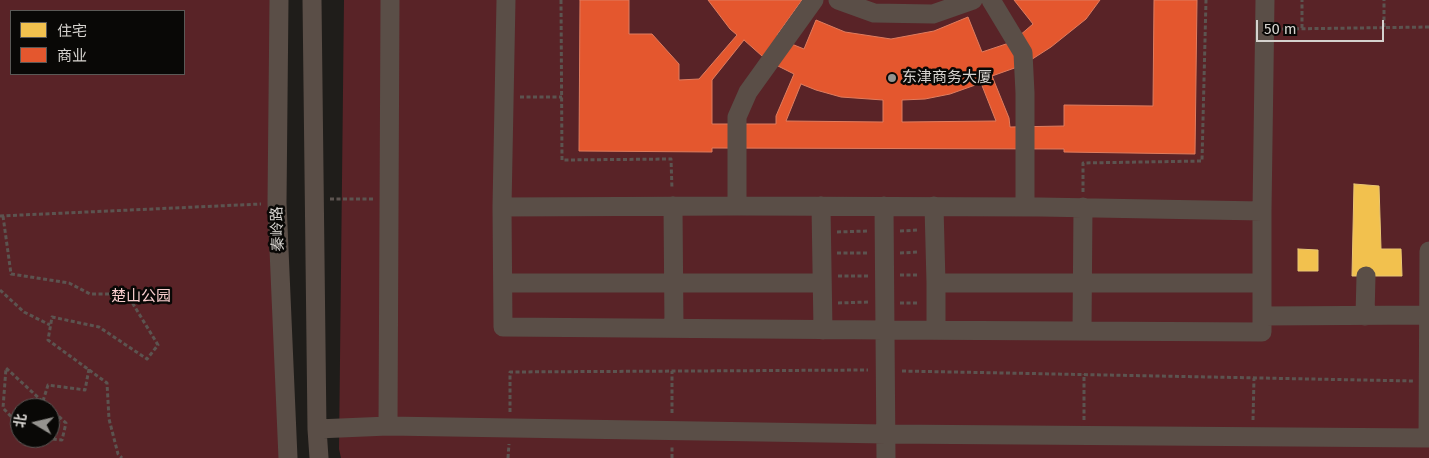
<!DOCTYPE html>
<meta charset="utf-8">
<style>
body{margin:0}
#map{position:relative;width:1429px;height:458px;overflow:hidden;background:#1f1d1a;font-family:"Fira Sans","Noto Sans SC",sans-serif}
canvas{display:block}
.legend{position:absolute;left:10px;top:10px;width:175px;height:65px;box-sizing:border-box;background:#090806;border:1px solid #5b5956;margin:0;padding:6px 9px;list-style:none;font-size:15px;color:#d5d2ce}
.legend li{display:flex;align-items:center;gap:10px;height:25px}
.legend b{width:25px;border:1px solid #5b5956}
.north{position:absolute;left:10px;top:398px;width:50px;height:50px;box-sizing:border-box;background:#090806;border:1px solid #5b5956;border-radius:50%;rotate:279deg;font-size:14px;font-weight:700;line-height:20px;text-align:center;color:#d5d2ce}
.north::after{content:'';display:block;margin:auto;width:18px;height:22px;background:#95938f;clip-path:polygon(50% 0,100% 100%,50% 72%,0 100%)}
.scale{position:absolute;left:1256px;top:20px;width:128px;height:22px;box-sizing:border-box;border:2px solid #d5d2ce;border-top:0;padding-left:6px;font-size:15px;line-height:18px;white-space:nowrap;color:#d5d2ce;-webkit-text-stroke:4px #090806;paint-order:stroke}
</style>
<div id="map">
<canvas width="1429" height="458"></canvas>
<ul class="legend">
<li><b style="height:14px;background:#f2c14e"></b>住宅</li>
<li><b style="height:14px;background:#e4572e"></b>商业</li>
</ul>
<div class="north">北</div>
<div class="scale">50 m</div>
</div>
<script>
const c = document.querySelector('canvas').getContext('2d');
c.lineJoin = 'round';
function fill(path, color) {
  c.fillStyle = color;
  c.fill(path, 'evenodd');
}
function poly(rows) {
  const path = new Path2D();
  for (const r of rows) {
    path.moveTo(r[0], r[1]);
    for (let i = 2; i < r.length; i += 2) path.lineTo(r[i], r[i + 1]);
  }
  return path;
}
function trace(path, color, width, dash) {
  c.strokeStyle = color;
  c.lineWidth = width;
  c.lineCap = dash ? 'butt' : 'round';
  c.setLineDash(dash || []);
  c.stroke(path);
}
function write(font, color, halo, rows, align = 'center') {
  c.font = font + ' "Fira Sans","Noto Sans SC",sans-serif';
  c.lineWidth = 5;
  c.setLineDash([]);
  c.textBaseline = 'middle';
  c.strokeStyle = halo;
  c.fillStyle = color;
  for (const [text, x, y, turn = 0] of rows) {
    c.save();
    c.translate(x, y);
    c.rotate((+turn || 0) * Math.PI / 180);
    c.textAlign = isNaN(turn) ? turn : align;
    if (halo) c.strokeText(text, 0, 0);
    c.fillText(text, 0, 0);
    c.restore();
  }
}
fill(poly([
 [0,0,279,0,288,458,0,458],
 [11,11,184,11,184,74,11,74],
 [20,408,50,408,50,438,20,438],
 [344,0,1429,0,1429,458,341,458,339,449]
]), '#592327');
const homes = poly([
 [1354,184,1379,186,1381,249,1401,249,1402,276,1352,276,1354,184],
 [1298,249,1318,250,1318,271,1298,271,1298,249]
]);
fill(homes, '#f2c14e');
trace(homes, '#e9c674', 1);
const shops = poly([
 [580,0,629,0,629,34,652,34,679,64,679,80,699,79,737,35,730,29,708,0,802,0,777,35,789,43,804,49,816,20,845,32,891,39,934,31,968,17,982,52,1012,42,1033,24,1014,0,1100,0,1086,19,1051,47,1023,65,992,76,1009,118,1010,127,1064,126,1064,105,1153,106,1154,0,1197,0,1195,154,1064,152,1064,149,712,148,712,152,579,151,580,0],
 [744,40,762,56,776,65,794,74,776,116,776,124,712,124,712,80,744,40],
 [981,83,996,121,902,122,902,100,925,99,950,94,981,83],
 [801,84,816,90,841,97,883,100,883,122,786,121,801,84]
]);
fill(shops, '#e4572e');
trace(shops, '#e07c5e', 1);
trace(poly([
 [561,0,562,160,671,159,672,189],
 [1384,27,1384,0],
 [1302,28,1302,0],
 [1282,29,1429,27],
 [520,97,562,97],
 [1083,192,1083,163,1202,161,1206,0],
 [330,199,374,199],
 [0,216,261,204],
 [3,216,11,274,69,283,90,294,127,294,158,345,147,359,99,327,52,317,48,340,107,383,109,419,118,454,122,458],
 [900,231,918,230],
 [837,232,868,231],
 [837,253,869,253],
 [900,253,919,252],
 [900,275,919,275],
 [838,276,869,276],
 [0,290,24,312,50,325],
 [838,303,869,302],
 [900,303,919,303],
 [902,371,1413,381],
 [43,401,48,385,85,390,89,369],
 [510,412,510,372,868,370],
 [672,413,672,371],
 [1084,420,1084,374],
 [1253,420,1254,378],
 [20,426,3,408,6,368,66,423,62,440,43,438],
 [508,458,509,444],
 [672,458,672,447]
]), '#5c5450', 3, [4, 2.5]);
trace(poly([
 [279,0,277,203,288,458],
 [312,0,317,429,319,458],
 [506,0,502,207,737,206,1040,207,1262,211,1265,0],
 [838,0,874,13,933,14,973,0],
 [991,0,1023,53,1025,93,1025,207],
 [673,206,674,328],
 [737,206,737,117,748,92,814,0],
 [821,206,823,330],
 [884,206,886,458],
 [934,206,936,283,1262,283],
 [502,207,503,327,885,330,1262,332,1262,211],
 [503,283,822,283],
 [936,283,936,330],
 [1262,316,1429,315],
 [1365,316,1366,276],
 [1082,331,1083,207],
 [388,426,390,0],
 [317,429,388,426,886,434,1428,438,1429,251]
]), '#5a4e47', 19);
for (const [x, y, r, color] of [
 [892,78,5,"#95938f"]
]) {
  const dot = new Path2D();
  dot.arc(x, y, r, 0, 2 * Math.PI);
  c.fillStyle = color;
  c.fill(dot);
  trace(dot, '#090806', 2);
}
write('15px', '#d5d2ce', '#090806', [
 ["东津商务大厦",902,78]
], 'left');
write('15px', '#d5d2ce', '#090806', [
 ["秦岭路",278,229,-92]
]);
write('15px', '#f9cece', '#090806', [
 ["楚山公园",141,297]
]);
</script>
